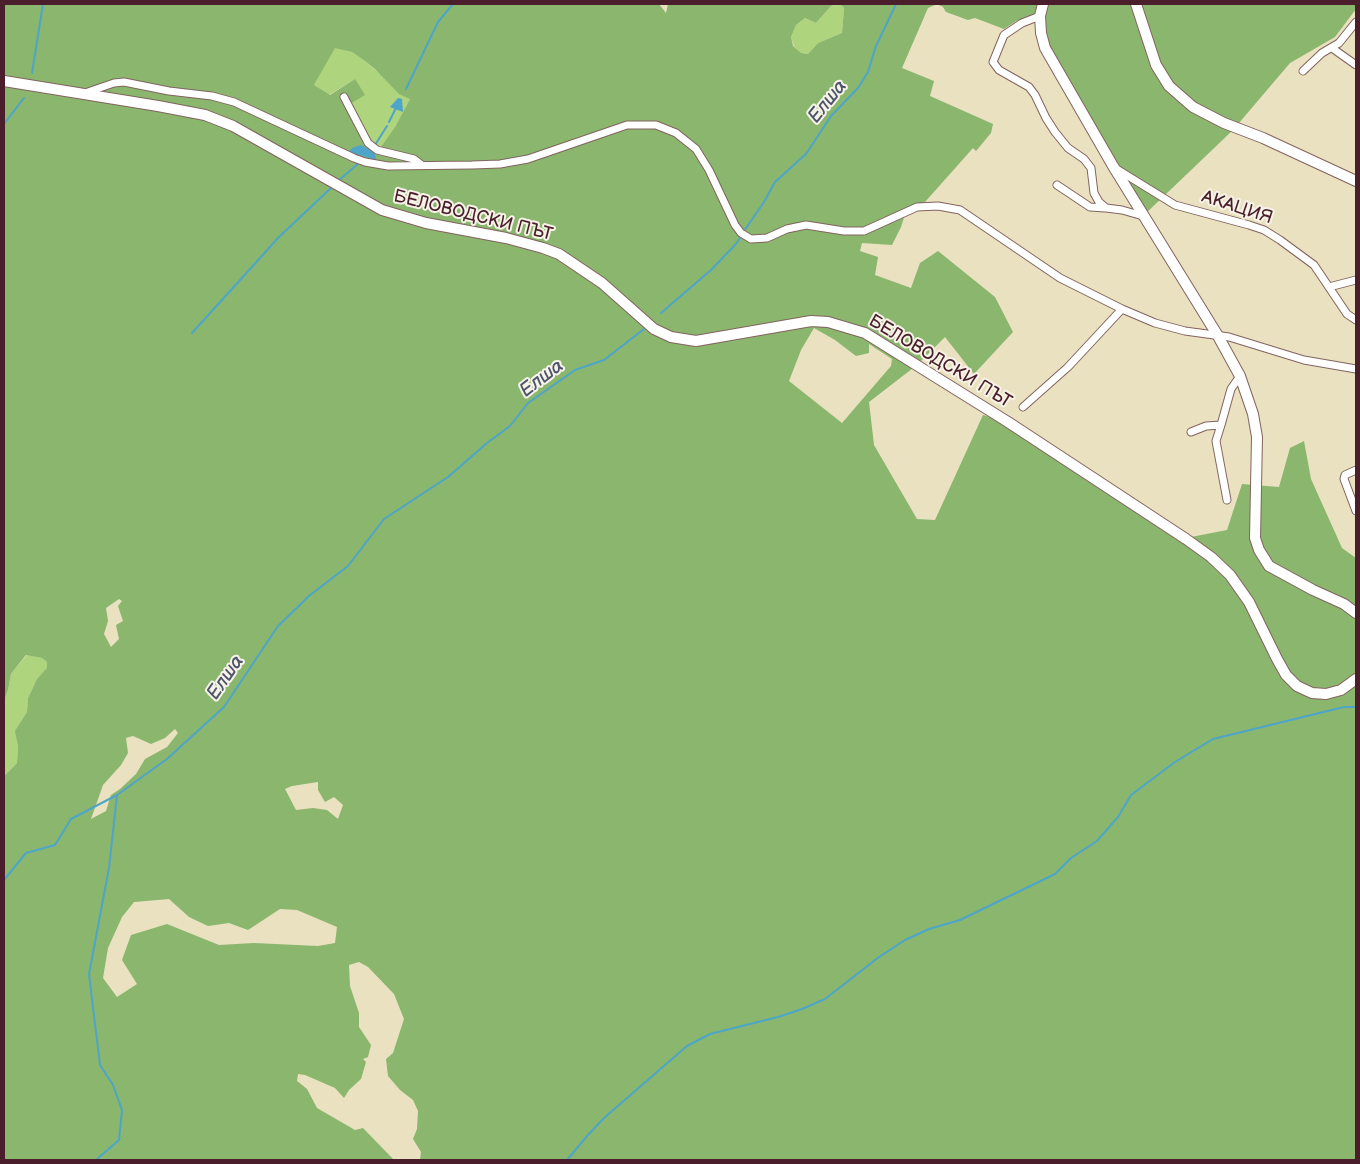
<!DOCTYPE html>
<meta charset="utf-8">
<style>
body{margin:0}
#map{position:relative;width:1360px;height:1164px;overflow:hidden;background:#e9e1bf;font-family:"Balsamiq Sans",sans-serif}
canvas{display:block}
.frame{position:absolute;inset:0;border:5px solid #4a1f2b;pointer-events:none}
</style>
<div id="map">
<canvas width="1360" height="1164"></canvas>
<div class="frame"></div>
</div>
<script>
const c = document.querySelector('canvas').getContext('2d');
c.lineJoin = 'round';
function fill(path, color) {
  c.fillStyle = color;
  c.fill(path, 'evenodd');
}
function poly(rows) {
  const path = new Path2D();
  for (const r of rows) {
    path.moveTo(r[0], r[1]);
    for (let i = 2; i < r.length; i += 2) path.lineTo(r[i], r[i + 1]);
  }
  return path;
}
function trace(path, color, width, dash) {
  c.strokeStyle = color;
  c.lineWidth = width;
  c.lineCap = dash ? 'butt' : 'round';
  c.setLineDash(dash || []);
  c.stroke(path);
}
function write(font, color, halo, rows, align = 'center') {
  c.font = font + ' "Balsamiq Sans",sans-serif';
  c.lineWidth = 4;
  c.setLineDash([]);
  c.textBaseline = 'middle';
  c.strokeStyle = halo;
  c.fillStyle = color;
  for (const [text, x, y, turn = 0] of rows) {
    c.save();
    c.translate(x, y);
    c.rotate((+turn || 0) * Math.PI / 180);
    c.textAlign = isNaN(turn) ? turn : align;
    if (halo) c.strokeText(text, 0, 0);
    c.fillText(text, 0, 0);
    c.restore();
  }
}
fill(poly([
 [840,4,844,8,842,33,818,43,808,54,800,53,794,46,791,37,796,25,805,18,816,23,831,6],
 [335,47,352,52,365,61,410,99,395,127,380,148,370,141,350,104,355,79,329,95,314,85],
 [27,655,42,658,47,662,48,668,37,679,28,698,27,712,16,731,18,746,17,763,4,776,4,701,8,690,11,674]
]), '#aed47e');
fill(poly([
 [4,4,659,4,666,13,668,4,838,4,831,6,816,23,805,18,796,25,791,37,793,46,801,53,808,54,818,43,842,33,844,8,840,4,1356,4,1356,9,1335,37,1290,63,1233,130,1143,216,1113,166,1033,16,1016,21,1004,29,975,18,968,20,946,12,943,7,937,4,928,8,902,68,934,81,930,96,993,124,991,133,976,151,973,148,925,202,907,208,901,227,892,245,862,243,860,251,878,257,875,275,911,288,920,263,938,251,995,297,1013,332,974,374,945,337,917,365,869,402,874,445,917,519,935,520,983,415,1008,422,1186,538,1227,530,1242,484,1279,487,1290,448,1304,441,1311,479,1342,548,1356,558,1356,1160,420,1160,421,1152,413,1139,417,1129,418,1111,413,1100,400,1090,388,1076,386,1059,393,1053,404,1019,394,994,368,967,359,962,349,965,350,986,359,1013,359,1027,371,1045,368,1057,363,1059,366,1062,361,1079,349,1090,344,1098,335,1088,305,1075,298,1074,297,1081,307,1089,317,1108,355,1130,363,1128,394,1160,4,1160,4,776,17,763,18,746,15,731,27,712,28,698,37,679,47,668,47,662,42,658,26,655,11,674,8,690,4,701],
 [335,48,352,52,365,61,375,69,399,94,410,99,395,127,380,148,370,141,350,104,365,95,355,79,330,95,314,85],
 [814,328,835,340,856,356,869,353,869,344,892,359,891,366,842,423,789,381,801,350],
 [119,599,122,601,118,606,123,621,116,625,119,639,111,647,104,634,108,621,106,608],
 [175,729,178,733,167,747,145,759,136,774,120,789,111,795,106,811,91,819,103,785,121,765,128,753,126,738,133,736,151,744,165,738],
 [318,782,318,790,325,802,334,797,343,805,338,819,327,810,313,808,296,810,285,789,292,786],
 [169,899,189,917,208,926,229,923,248,930,280,909,297,910,337,927,335,943,318,946,254,943,219,945,167,924,131,935,122,960,137,984,117,997,103,978,108,948,122,917,134,902]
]), '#8ab66d');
fill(poly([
 [398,98,402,99,403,112,390,107],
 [361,145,375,152,376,160,349,152,352,148]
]), '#4ea5ca');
trace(poly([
 [32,73,43,4],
 [406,89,438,22,453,4],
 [389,122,396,108],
 [4,124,24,98],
 [375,145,387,126],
 [337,182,360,162],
 [744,231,764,202,775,182,806,154,831,116,858,88,868,72,876,46,896,4],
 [661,313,711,270,735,245,742,235],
 [192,333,279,237,332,187],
 [4,880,26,853,55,845,71,819,117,795],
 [96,1160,119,1140,122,1110,113,1085,100,1065,89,974,109,868,117,795,167,759,224,707,278,626,309,596,348,566,384,519,448,477,487,443,510,426,528,403,575,370,604,360,644,329],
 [567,1160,588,1135,604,1118,687,1046,710,1034,778,1017,802,1009,825,999,879,957,905,940,929,929,960,920,1055,874,1071,858,1097,841,1118,817,1131,795,1175,762,1213,739,1344,707,1356,707]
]), '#4ea5ca', 2);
const street = poly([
 [1040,16,1022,23,1004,35,993,62,999,70,1029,87,1035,95,1046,118,1055,132,1068,148,1084,159,1091,168,1094,193,1099,202,1106,208,1122,210,1143,216],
 [1332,48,1356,65],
 [1303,71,1322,53,1339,43,1356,22],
 [85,93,114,83,124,82,169,91,212,96,234,102,354,158,365,162,388,166,472,165,500,164,528,159,627,125,656,125,676,133,696,149,709,170,735,225,741,233,751,239,767,238,787,229,806,225,844,231,864,231,917,207,938,206,960,210,1060,278,1122,309,1155,323,1185,331,1229,337,1304,360,1356,369],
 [344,97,368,143,377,150,414,159,422,165],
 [1115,168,1175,205,1249,225,1264,230,1280,240,1314,265,1347,314,1356,320],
 [1057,185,1090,207,1105,208],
 [1329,287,1356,280],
 [1023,407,1068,367,1122,309],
 [1221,425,1216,441,1227,500],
 [1191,432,1206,426,1221,425,1231,389,1240,376],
 [1356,470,1345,475,1344,479,1356,511]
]);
const secondary = poly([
 [1043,4,1040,16,1041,33,1045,48,1113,166,1218,336,1240,376,1253,414,1257,437,1255,538,1259,550,1269,566,1313,590,1344,604,1356,613],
 [1136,4,1156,65,1169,86,1193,107,1224,123,1263,138,1356,181],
 [4,81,158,106,205,115,233,126,382,210,426,223,506,238,543,248,559,254,602,283,654,329,671,337,696,341,811,321,828,322,865,333,1008,422,1186,539,1211,557,1230,575,1249,602,1277,659,1286,675,1297,686,1312,693,1326,694,1341,690,1356,679]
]);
trace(street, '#82635f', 9);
trace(secondary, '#82635f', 12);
trace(street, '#fff', 7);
trace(secondary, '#fff', 10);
write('18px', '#4a1f2b', '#f7f3e8', [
 ["АКАЦИЯ",1237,208,18],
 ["БЕЛОВОДСКИ ПЪТ",473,216,14],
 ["БЕЛОВОДСКИ ПЪТ",940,362,31]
]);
write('italic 19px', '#4c556b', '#f7f3e8', [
 ["Елша",828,102,-51],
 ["Елша",542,379,-37],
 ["Елша",226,678,-55]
]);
</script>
